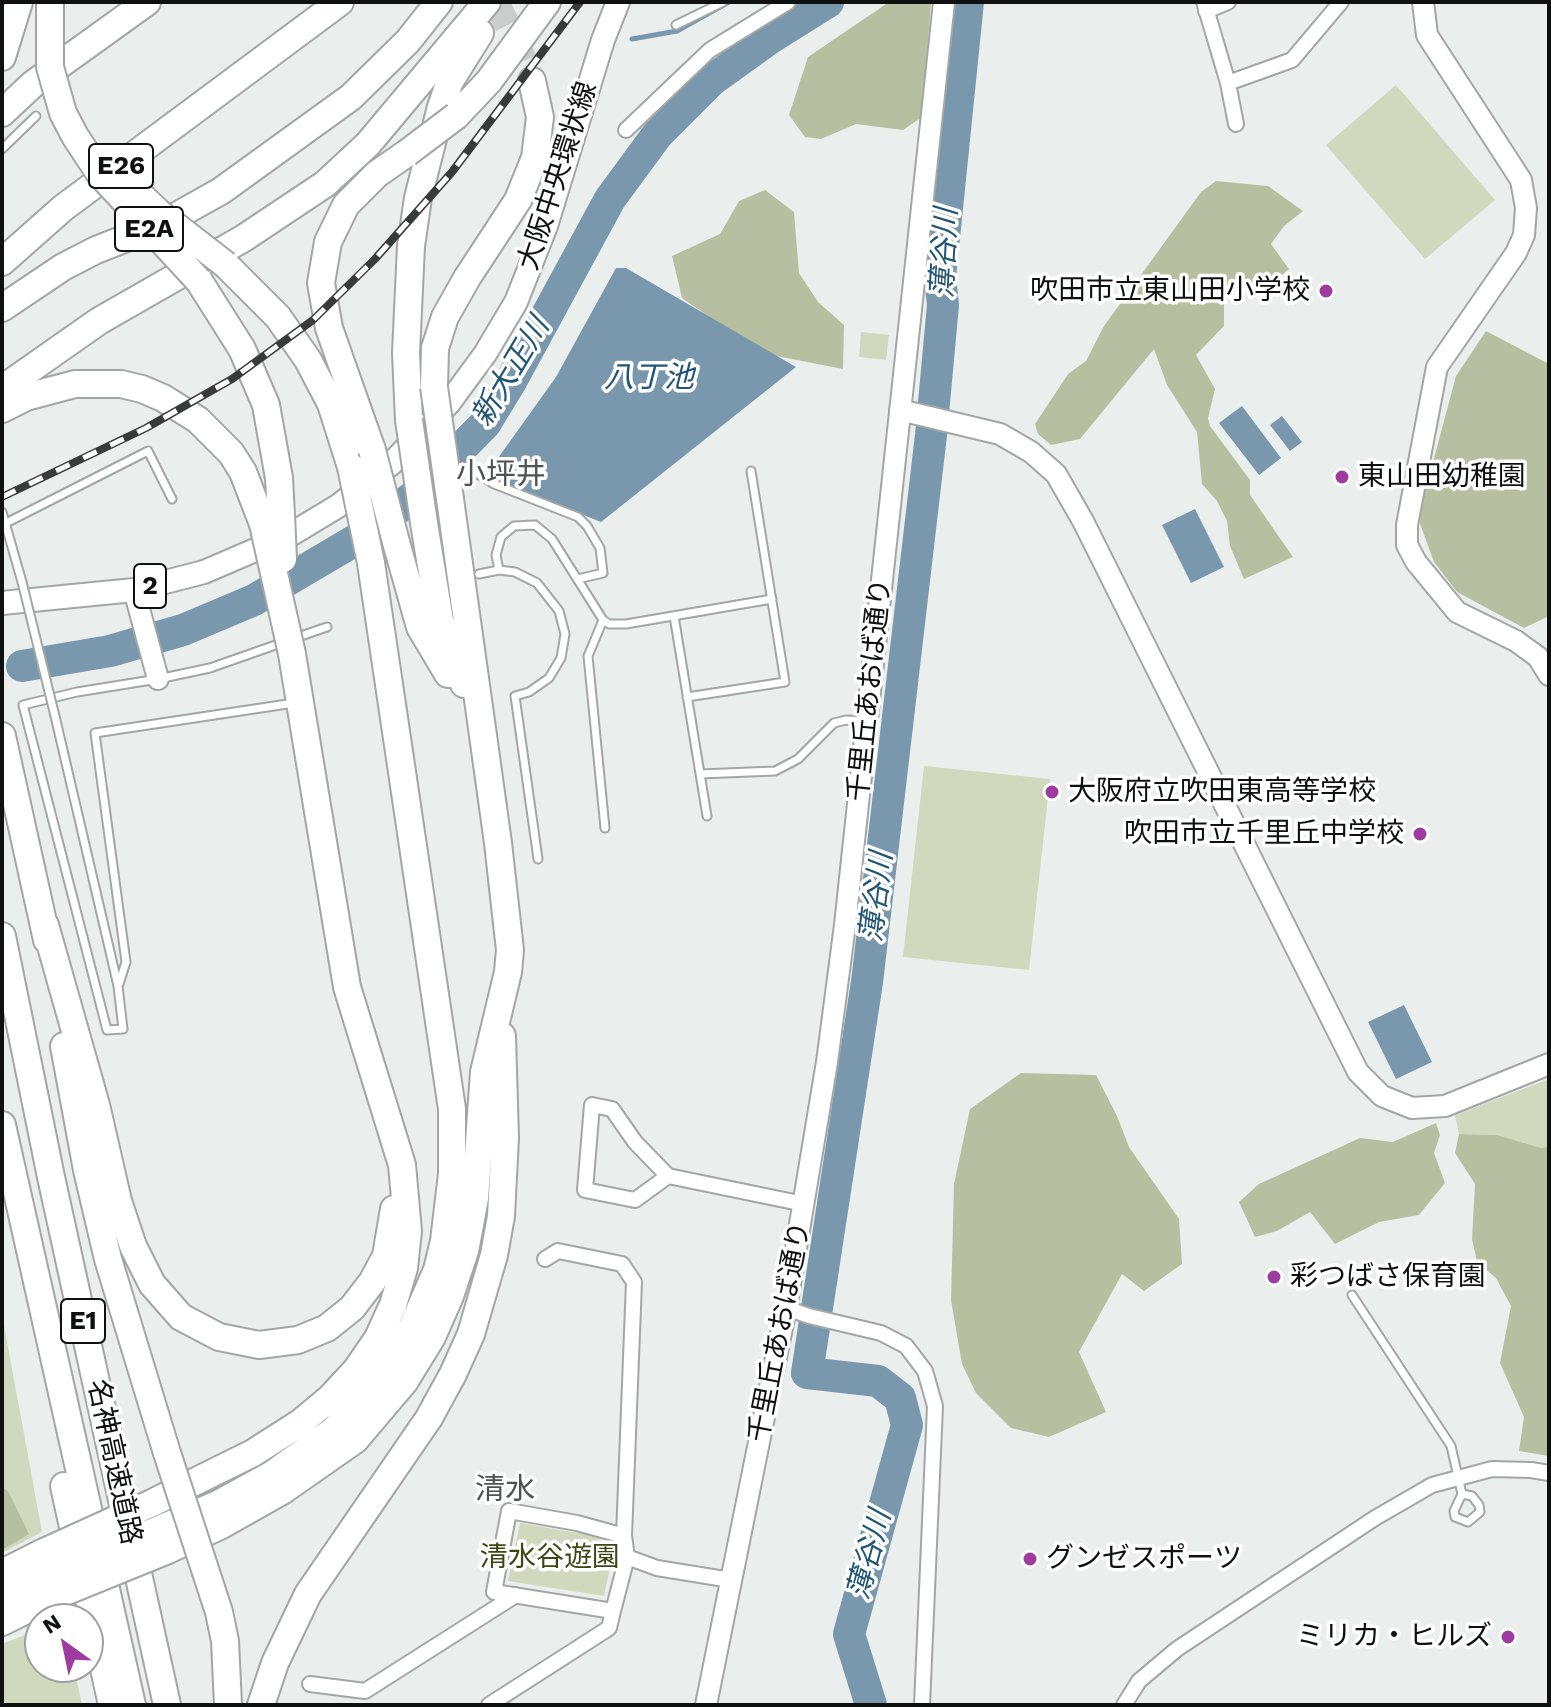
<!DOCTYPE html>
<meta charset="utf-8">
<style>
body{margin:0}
#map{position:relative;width:1551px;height:1707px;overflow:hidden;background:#eaefee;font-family:"Work Sans",sans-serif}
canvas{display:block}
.frame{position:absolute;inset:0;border:4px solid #0f1010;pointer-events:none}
.north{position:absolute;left:24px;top:1603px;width:80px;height:80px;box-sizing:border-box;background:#fff;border:2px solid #9f9f9f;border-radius:50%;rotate:327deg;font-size:22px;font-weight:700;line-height:32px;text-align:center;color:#0f1010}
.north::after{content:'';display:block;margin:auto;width:28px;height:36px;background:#9e3ba1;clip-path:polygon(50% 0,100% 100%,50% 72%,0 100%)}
</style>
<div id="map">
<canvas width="1551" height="1707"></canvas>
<div class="frame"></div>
<div class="north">N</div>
</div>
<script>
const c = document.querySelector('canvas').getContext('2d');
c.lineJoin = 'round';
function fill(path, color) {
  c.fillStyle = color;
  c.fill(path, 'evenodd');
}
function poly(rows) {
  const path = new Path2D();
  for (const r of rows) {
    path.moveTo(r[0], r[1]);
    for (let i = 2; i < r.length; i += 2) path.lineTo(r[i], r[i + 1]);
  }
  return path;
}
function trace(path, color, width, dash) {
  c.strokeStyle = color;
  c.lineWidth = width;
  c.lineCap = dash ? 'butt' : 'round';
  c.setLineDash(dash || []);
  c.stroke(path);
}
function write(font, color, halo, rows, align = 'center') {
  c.font = font + ' "Work Sans","Noto Sans JP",sans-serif';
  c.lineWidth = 7;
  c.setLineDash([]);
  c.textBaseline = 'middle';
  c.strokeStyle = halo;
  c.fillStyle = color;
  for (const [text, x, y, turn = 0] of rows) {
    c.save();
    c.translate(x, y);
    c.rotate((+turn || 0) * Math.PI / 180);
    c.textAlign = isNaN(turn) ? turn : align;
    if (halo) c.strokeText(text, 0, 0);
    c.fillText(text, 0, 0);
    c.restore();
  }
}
fill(poly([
 [1396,85,1495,200,1425,259,1326,145],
 [861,332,889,335,886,360,859,357],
 [924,766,1050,779,1029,970,903,957],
 [1549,1079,1549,1146,1542,1148,1497,1135,1459,1134,1455,1115],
 [2,1314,42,1532,2,1553],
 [520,1523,595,1536,614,1549,604,1596,508,1581],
 [40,1629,40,1667,74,1667,82,1705,2,1705,2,1644]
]), '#d0d9be');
fill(poly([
 [889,2,931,2,922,117,903,130,856,124,821,139,805,137,789,115,808,57],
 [1216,181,1268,186,1303,211,1284,226,1271,244,1289,269,1258,295,1247,283,1224,300,1224,326,1196,355,1215,389,1208,418,1210,426,1250,480,1250,495,1293,557,1244,579,1230,546,1227,521,1217,501,1202,484,1197,432,1167,385,1154,349,1080,439,1051,445,1038,434,1035,424,1068,374,1086,361,1104,326,1201,192],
 [765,190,794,212,799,273,818,302,844,325,843,369,761,353,682,298,672,256,720,234,739,201],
 [1486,331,1549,364,1549,616,1524,628,1457,592,1434,562,1418,518,1456,376],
 [1021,1073,1096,1075,1117,1116,1129,1147,1179,1219,1182,1264,1144,1291,1122,1274,1079,1352,1106,1412,1049,1437,1011,1428,976,1393,962,1364,951,1300,954,1184,970,1109],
 [1436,1123,1440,1135,1434,1153,1445,1183,1419,1215,1379,1222,1335,1244,1310,1212,1277,1231,1255,1237,1239,1202,1259,1184,1360,1138,1393,1142],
 [1459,1134,1497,1135,1542,1148,1549,1146,1549,1456,1519,1451,1524,1417,1500,1363,1511,1306,1496,1278,1477,1262,1472,1239,1475,1184,1455,1153],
 [2,1487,8,1491,29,1534,2,1550]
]), '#b6c0a0');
fill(poly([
 [616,268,626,268,796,367,601,522,491,478,488,472,556,377],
 [1242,406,1281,458,1259,475,1219,423],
 [1282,416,1302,442,1290,451,1270,425],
 [1195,509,1224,567,1191,583,1162,525],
 [1404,1005,1432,1062,1396,1079,1368,1022]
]), '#7a98ad');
trace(poly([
 [632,39,677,31,729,2]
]), '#7a98ad', 5);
trace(poly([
 [22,666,110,651,183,630,254,600,359,538,414,496,485,424,510,383,610,199,657,135,712,80,769,39,828,2],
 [871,1705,849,1634,907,1425,900,1398,878,1381,807,1373,867,982,931,435,943,305,940,277,968,2]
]), '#7a98ad', 32);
trace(poly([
 [496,2,520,50,532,81]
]), '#c9cecd', 26, [26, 13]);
const lane = poly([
 [676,25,723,2],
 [2,149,36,116],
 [470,469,494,484,578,517,587,526,600,548,603,573,578,579],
 [2,512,22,582],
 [6,523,148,451,172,499],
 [499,570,496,555,501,537,514,526,535,525,552,539,603,620,609,624,626,624,772,599],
 [479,574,499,570,515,572,537,583,559,611,565,634,561,658,549,678,529,692,515,696,538,859],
 [674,616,707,816],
 [603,620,588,656,605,828],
 [295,638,327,627],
 [687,697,785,682,751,471],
 [55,716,118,986,123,1029,107,1030,23,705,77,692,158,679,210,668,284,642],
 [700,774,775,771,798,759,834,723,846,720,865,721],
 [119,984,126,962,95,733,294,703],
 [1352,1295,1451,1446,1462,1494,1472,1496,1479,1505,1480,1512,1468,1522,1455,1517,1454,1511,1462,1494]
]);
const street = poly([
 [1204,2,1228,83,1292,60,1341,2],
 [1206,11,1228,2],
 [1228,83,1236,124],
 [626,130,710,50,788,2],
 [668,1176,635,1200,585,1190,592,1105,612,1109,635,1142,668,1176,804,1204],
 [545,1259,558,1251,622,1264,634,1282,624,1536],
 [786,1308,809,1316,881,1333,906,1346,925,1371,935,1406,922,1705],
 [627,1557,613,1611,494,1592,509,1511,577,1523,624,1536,627,1557,657,1568,731,1580],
 [310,1684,365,1691,516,1595],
 [489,1705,609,1628,613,1611],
 [1124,1705,1139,1681,1177,1649,1375,1518,1432,1485,1492,1469,1531,1470,1549,1473]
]);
const secondary = poly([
 [1423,2,1427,35,1521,180,1526,208,1524,235,1516,253,1437,367,1407,525,1407,545,1416,562,1457,612,1516,641,1538,657,1549,675],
 [900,410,1000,434,1031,452,1056,474,1083,521,1358,1072,1382,1096,1412,1108,1445,1106,1549,1064],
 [134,590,158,679],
 [706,1705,786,1308,827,1062,845,925,944,2]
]);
const primary = poly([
 [2,603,134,590,204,572,290,535,338,506,391,464,449,403,485,354,516,302,546,226,603,40,618,2]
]);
const highway = poly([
 [2,57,19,2],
 [2,113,33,84,147,2],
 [456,116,489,81,547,2],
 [2,262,63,208,340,2],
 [226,265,278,317,308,360,331,404,351,467],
 [199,281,242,349,266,405,279,478,281,515],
 [2,308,63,267,96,250,162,224,221,191,351,97,408,41,439,2],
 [434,387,435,348,445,317,467,278,518,200,535,158,540,117,532,81],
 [2,389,99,321,244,238,325,184,368,144,487,2],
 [2,409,26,397,75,384,121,384,142,389,163,398,198,420,231,453,243,472,263,524],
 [409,420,406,353,411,246,418,198,441,107,450,81,480,33],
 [372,450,329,328,321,283,328,242,346,205,377,174,407,153],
 [424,523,440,621,464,684],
 [396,542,420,627,448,674],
 [2,736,47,940],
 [45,925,96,1105,118,1201,133,1246,152,1284,181,1317,219,1337,259,1345,298,1340,327,1328,352,1308,372,1282,386,1256,394,1209],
 [2,936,51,1177,167,1705],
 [64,1046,87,1170,108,1259,167,1453],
 [2,1125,132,1705],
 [64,1486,112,1705],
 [152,1503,253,1453,300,1423,330,1398,356,1370,378,1338,393,1305,404,1268,408,1231,402,1165,347,987,292,654],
 [162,1528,218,1504,271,1475,334,1430,376,1383,412,1327,437,1270,444,1241,452,1174,452,1109,371,563],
 [168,1550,220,1526,282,1491,355,1440,405,1381,432,1337,450,1296,465,1251,475,1198,484,1072,508,972,510,950,498,843,450,499],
 [2,1573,44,1552],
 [2,1598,50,1575],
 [2,1622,50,1598],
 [261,1705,275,1663,308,1594,429,1418,453,1374,471,1334,494,1255,501,1216,505,1138,502,1036]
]);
trace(lane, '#a2a7a5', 11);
trace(street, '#a2a7a5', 18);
trace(secondary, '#a2a7a5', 24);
trace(primary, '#a2a7a5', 26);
trace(highway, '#a2a7a5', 30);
trace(lane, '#fff', 7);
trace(street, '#fff', 14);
trace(secondary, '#fff', 20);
trace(primary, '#fff', 22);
trace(highway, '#fff', 26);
const rail = poly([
 [2,497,146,428,232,379,313,320,375,259,452,172,580,2]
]);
trace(rail, '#393b3a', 8);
trace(rail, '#fff', 5, [15]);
const laneBridge = poly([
 [22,582,55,716]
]);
const highwayBridge = poly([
 [50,2,50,67,63,113,75,136,100,174,199,281],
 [407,153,456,116],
 [136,191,159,213,226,265],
 [434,387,450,499],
 [409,420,424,523],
 [372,450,396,542],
 [351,467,371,563],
 [281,515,283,559],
 [263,524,292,654],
 [167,1453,219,1612,225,1641,228,1705],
 [44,1552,152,1503],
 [50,1575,162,1528],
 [50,1598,168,1550]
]);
trace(laneBridge, '#a2a7a5', 11, []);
trace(highwayBridge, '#a2a7a5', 30, []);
trace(laneBridge, '#fff', 7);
trace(highwayBridge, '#fff', 26);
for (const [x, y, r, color] of [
 [1326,291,8,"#9e3ba1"],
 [1342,477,8,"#9e3ba1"],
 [1052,792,8,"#9e3ba1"],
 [1420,834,8,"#9e3ba1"],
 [1274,1277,8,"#9e3ba1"],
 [1030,1559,8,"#9e3ba1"],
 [1508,1637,8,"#9e3ba1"]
]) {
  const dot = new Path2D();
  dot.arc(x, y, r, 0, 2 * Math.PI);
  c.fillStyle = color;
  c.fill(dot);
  trace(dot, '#fff', 3);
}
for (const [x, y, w] of [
 [121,166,64],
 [149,229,68],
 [150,586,32],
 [83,1321,44]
]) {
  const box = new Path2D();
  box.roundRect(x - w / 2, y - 22, w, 44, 6);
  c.fillStyle = '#fff';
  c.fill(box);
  trace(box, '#0f1010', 2);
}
write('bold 26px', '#0f1010', null, [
 ["E26",121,166],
 ["E2A",149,229],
 ["2",150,586],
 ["E1",83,1321]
]);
write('28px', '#0f1010', '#fff', [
 ["大阪中央環状線",558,176,-72],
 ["千里丘あおば通り",870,690,-84],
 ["千里丘あおば通り",780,1332,-79],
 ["名神高速道路",114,1462,78]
]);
write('28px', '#0f1010', '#fff', [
 ["吹田市立東山田小学校",1310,291,"right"],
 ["東山田幼稚園",1358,477],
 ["大阪府立吹田東高等学校",1068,792],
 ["吹田市立千里丘中学校",1404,834,"right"],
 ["彩つばさ保育園",1290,1277],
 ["グンゼスポーツ",1046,1559],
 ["ミリカ・ヒルズ",1492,1637,"right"]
], 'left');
write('28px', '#3b4713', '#fff', [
 ["清水谷遊園",550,1558]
]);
write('italic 30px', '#225676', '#fff', [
 ["薄谷川",945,253,-87],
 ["新大正川",511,372,-59],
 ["八丁池",649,378],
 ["薄谷川",877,897,-83],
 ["薄谷川",870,1555,-75]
]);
write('30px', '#4f5352', '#fff', [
 ["小坪井",501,475],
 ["清水",505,1490]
]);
</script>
